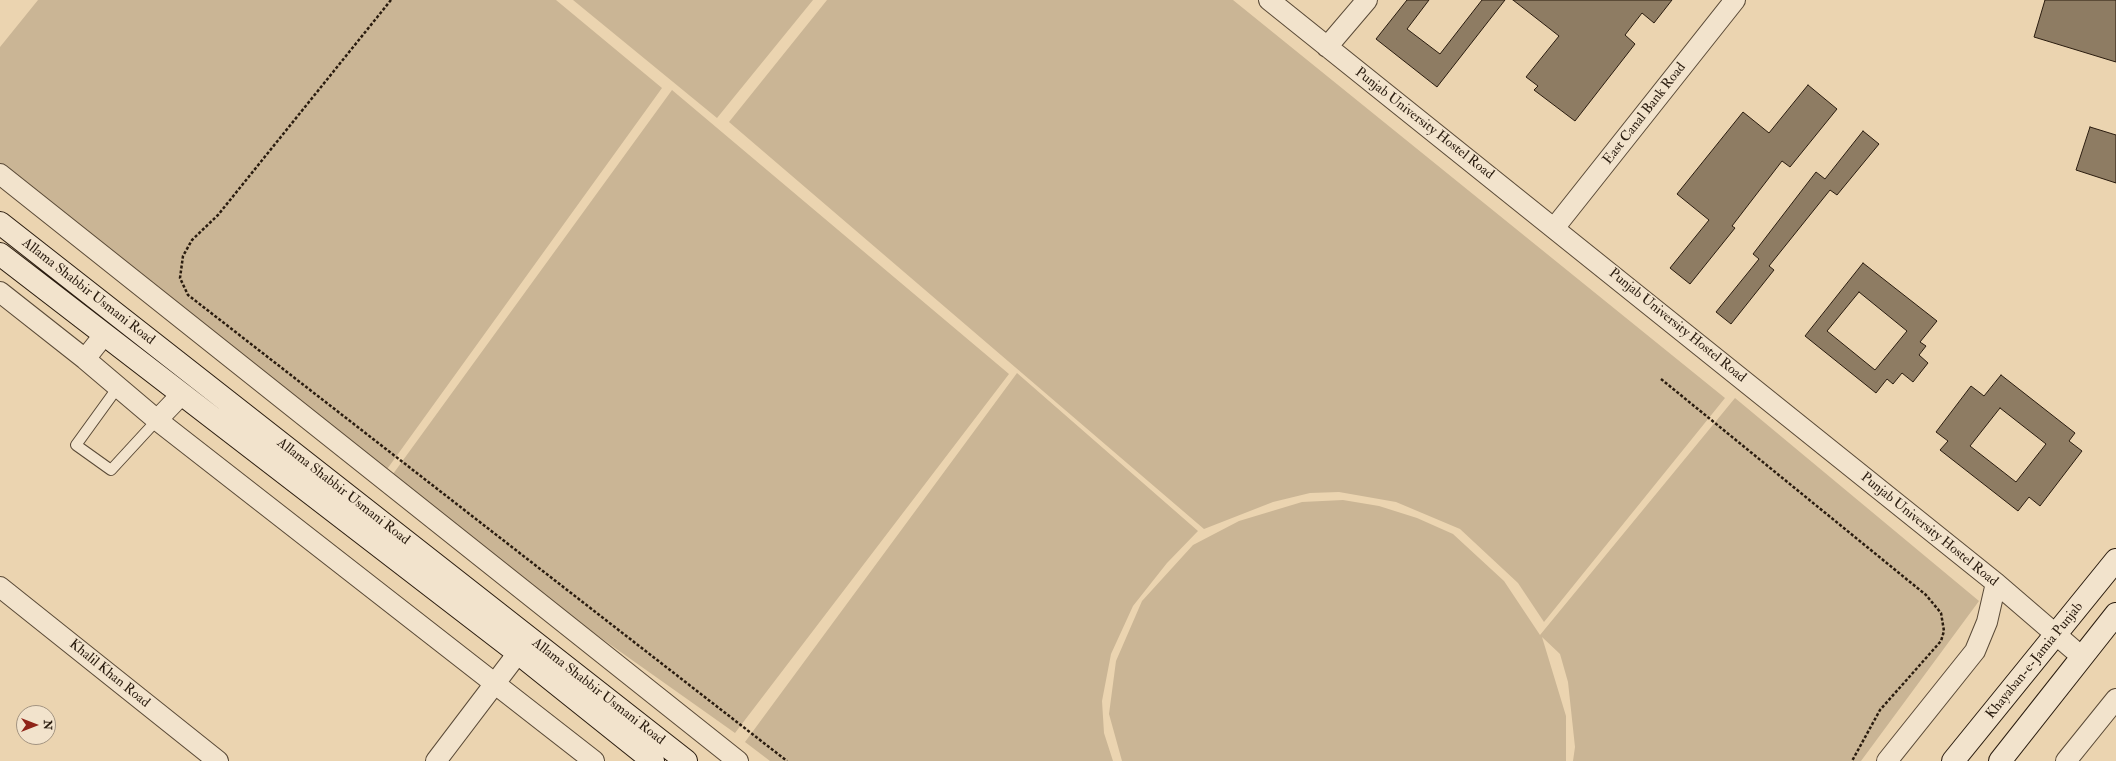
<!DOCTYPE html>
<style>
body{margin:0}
#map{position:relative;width:2116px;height:761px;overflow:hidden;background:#ebd4b0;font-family:"IM FELL Double Pica",serif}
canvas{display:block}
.north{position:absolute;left:16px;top:705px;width:40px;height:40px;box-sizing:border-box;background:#f2e3cc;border:1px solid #a29380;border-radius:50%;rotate:90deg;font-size:11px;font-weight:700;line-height:16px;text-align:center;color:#2a1c0f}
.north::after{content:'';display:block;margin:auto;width:14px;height:18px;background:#8f2418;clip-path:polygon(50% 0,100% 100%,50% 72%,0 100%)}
</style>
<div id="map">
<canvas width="2116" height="761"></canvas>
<div class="north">N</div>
</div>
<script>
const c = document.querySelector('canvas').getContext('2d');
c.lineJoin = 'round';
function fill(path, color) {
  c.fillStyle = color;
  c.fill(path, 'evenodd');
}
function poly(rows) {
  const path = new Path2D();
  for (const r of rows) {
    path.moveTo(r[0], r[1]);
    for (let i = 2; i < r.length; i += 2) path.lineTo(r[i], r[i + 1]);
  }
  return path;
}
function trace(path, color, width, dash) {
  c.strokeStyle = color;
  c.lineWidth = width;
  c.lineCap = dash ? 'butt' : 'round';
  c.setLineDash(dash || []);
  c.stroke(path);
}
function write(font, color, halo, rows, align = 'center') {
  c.font = font + ' "IM FELL Double Pica",serif';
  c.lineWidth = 3;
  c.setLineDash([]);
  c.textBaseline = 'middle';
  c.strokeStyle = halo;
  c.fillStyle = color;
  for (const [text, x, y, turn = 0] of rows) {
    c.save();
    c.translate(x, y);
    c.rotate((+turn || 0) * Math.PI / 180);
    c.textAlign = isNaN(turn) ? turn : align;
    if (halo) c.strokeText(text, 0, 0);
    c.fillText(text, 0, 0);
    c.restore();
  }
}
fill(poly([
 [38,0,556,0,662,88,385,472,0,181,0,47],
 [573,0,813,0,717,118],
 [827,0,1233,0,1725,398,1544,622,1518,583,1460,529,1396,502,1339,492,1310,493,1273,502,1204,529,729,122],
 [672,90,1009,374,735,733,385,485],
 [1017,373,1198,531,1167,563,1133,606,1111,654,1102,701,1104,733,1113,761,770,761,745,742],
 [1735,398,1979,601,1861,761,1573,761,1575,747,1568,682,1560,654,1542,637,1566,716,1566,761,1122,761,1109,714,1116,661,1142,601,1193,545,1239,521,1302,502,1343,500,1379,506,1417,518,1453,534,1504,581,1540,635]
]), '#cab595');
const building = poly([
 [1407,0,1429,0,1407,29,1440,54,1482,0,1505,0,1437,87,1376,39,1407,0],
 [1513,0,1672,0,1654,23,1642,13,1625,35,1635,44,1575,121,1534,90,1538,86,1526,77,1559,36,1513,0],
 [2045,0,2116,0,2116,62,2034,37,2045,0],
 [1808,85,1837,109,1790,167,1782,161,1732,226,1735,228,1690,284,1670,268,1709,220,1677,194,1743,112,1769,133,1808,85],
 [2090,127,2116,135,2116,183,2076,170,2090,127],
 [1863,131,1879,144,1837,195,1830,190,1769,266,1774,270,1731,324,1716,312,1759,259,1753,254,1816,172,1825,179,1863,131],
 [1863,263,1937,321,1920,342,1926,346,1919,355,1928,363,1913,382,1902,373,1893,384,1887,379,1876,393,1805,336,1863,263],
 [1859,292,1907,331,1875,370,1827,331,1859,292],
 [2001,375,2075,433,2069,441,2082,451,2040,506,2029,497,2018,511,1940,450,1948,441,1936,432,1971,386,1984,396,2001,375],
 [2000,408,2046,444,2016,482,1970,446,2000,408]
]);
fill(building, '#8e7c63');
trace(building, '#2a1c0f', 1);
const lane = poly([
 [118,387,76,445,111,470,157,420]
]);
const street = poly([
 [1269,0,1996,583,2082,657],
 [1327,47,1367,0],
 [0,174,738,761],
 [1555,227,1735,0],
 [0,292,85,359,157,420,594,761],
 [85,359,104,335],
 [157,420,181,395],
 [0,587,218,761],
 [436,761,518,653],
 [1887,761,1975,651,1987,622,1996,583],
 [2066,761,2116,699]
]);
const secondary = poly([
 [0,223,686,761],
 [0,254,518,653,653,761],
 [1953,761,2116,560],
 [2000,761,2116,614]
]);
trace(lane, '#5a4a37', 12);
trace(street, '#5a4a37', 22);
trace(secondary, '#2a1c0f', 24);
trace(poly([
 [391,0,218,215,192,240,183,256,180,278,188,295,787,761],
 [1661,379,1926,595,1941,613,1944,631,1941,641,1880,710,1852,761]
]), '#2a1c0f', 2.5, [3, 2]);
trace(lane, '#f2e3cc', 10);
trace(street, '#f2e3cc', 20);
trace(secondary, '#f2e3cc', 22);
write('14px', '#2a1c0f', '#f2e3cc', [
 ["East Canal Bank Road",1645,114,-52],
 ["Punjab University Hostel Road",1424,124,38],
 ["Allama Shabbir Usmani Road",88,292,38],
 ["Punjab University Hostel Road",1677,326,39],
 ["Allama Shabbir Usmani Road",343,492,38],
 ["Punjab University Hostel Road",1929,530,39],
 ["Khayaban-e-Jamia Punjab",2035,661,-51],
 ["Khalil Khan Road",109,674,39],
 ["Allama Shabbir Usmani Road",598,692,38]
]);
</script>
